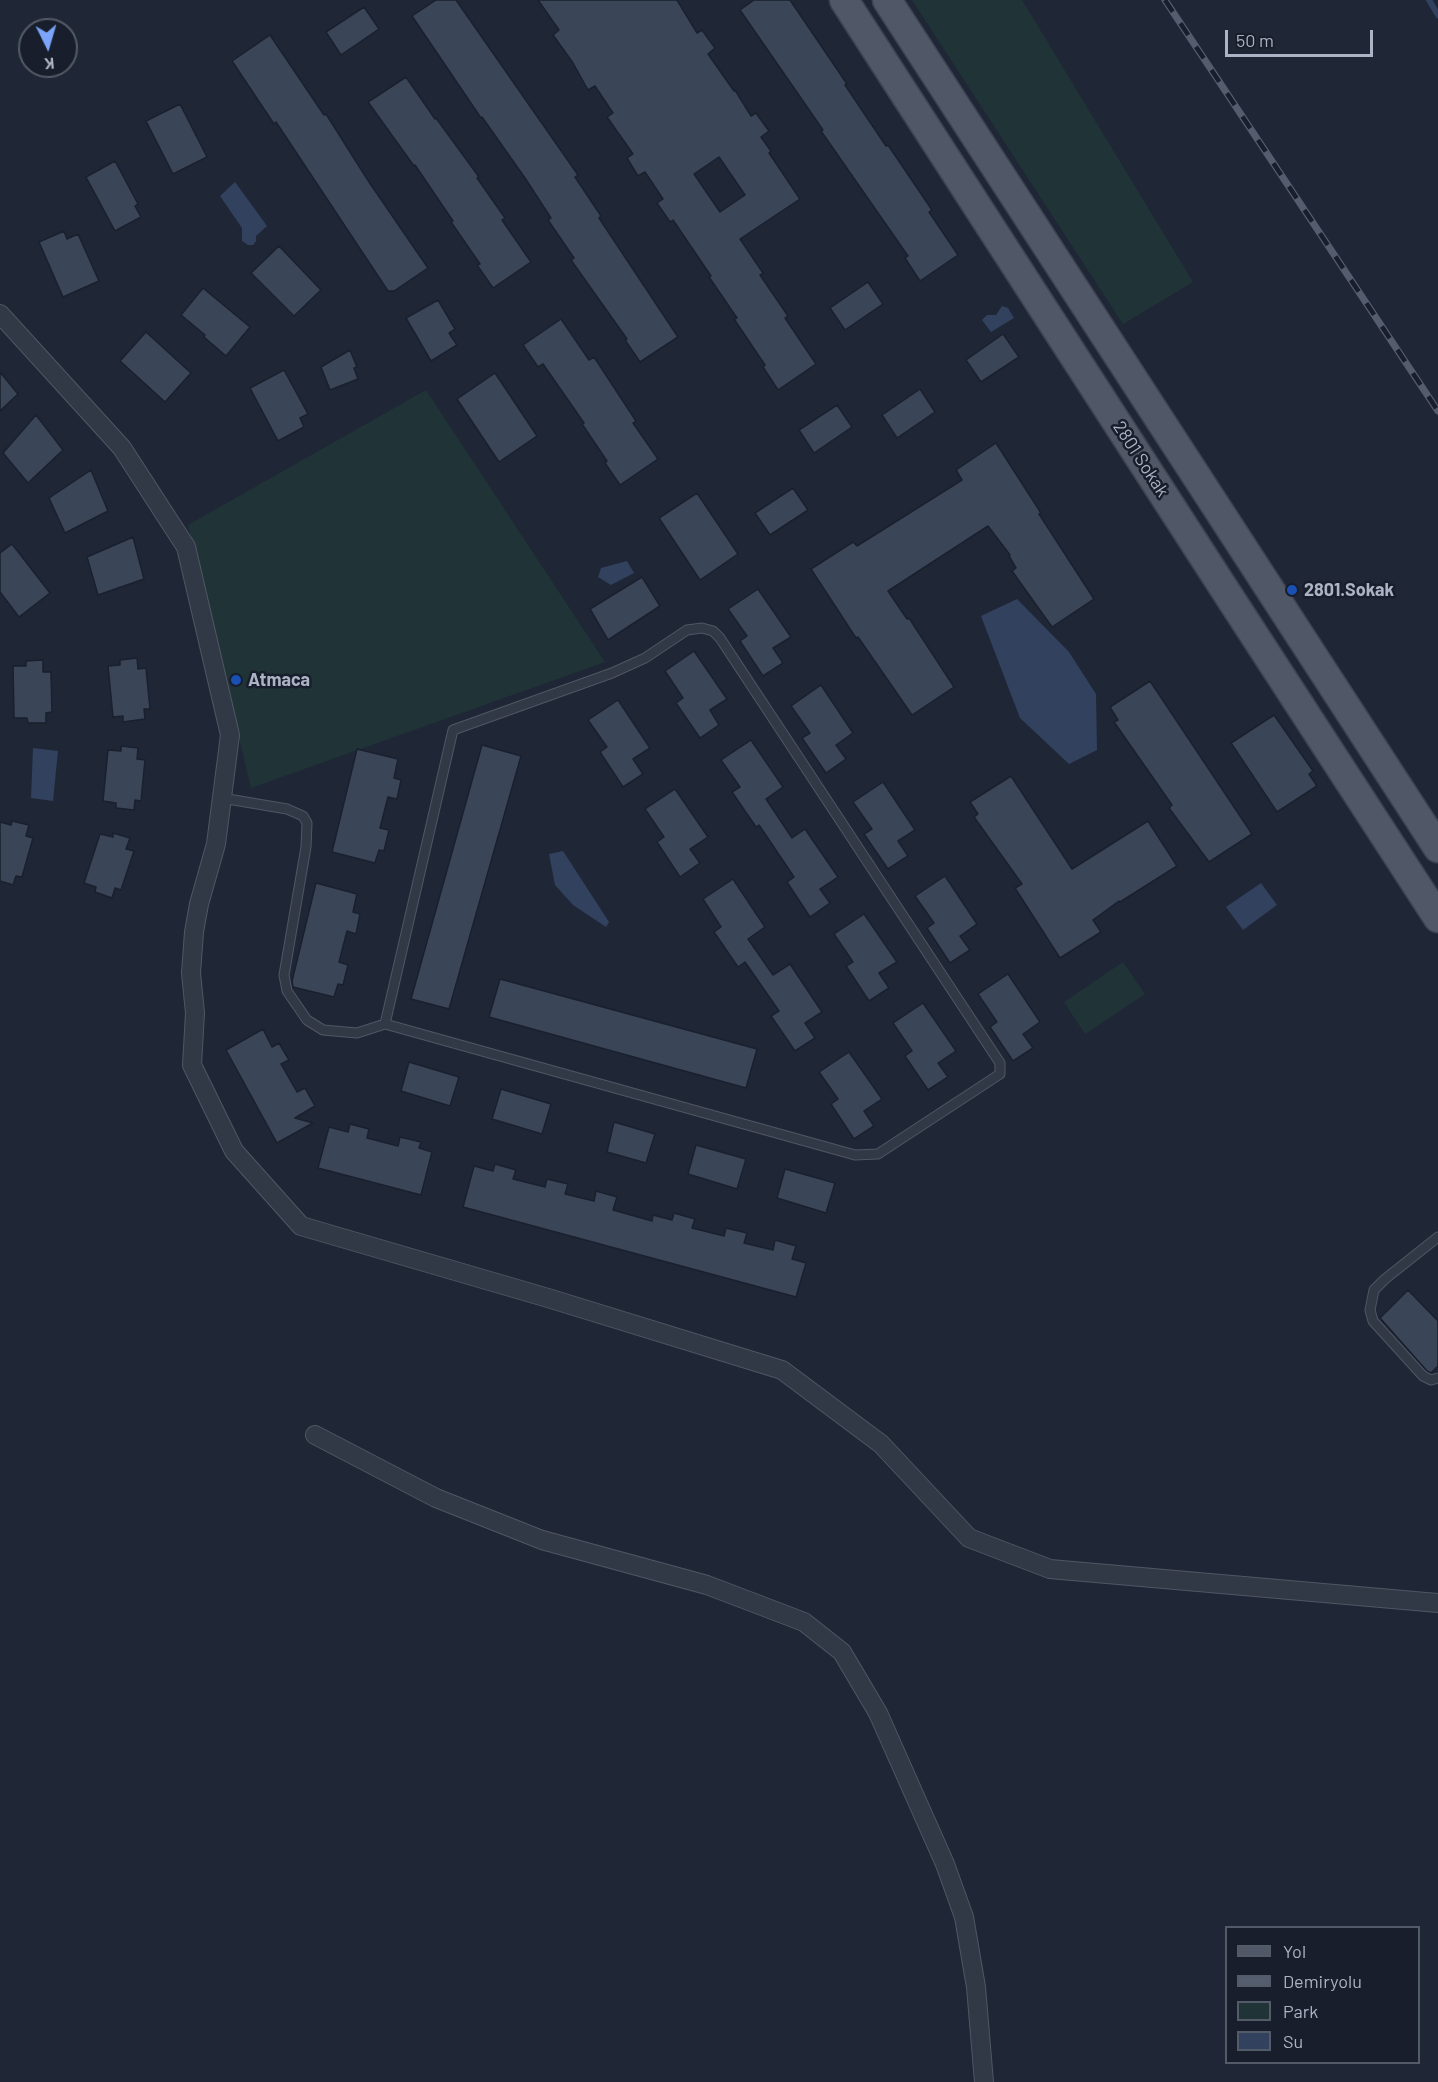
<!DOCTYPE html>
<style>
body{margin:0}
#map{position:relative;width:1438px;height:2082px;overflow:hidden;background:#1f2736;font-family:Barlow,sans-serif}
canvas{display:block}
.legend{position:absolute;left:1225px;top:1926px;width:195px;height:138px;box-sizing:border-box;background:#181e2b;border:2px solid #535a68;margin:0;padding:8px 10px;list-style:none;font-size:18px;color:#acb3c4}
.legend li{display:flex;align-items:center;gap:12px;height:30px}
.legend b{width:30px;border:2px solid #535a68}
.north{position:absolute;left:18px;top:18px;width:60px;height:60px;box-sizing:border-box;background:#181e2b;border:2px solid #535a68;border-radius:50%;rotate:175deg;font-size:16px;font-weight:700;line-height:24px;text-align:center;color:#acb3c4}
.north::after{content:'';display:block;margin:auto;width:21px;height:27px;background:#7ba4fa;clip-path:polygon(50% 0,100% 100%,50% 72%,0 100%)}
.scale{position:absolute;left:1225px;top:30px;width:148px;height:27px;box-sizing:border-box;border:3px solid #acb3c4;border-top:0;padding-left:8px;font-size:18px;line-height:21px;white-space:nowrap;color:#acb3c4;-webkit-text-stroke:4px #181e2b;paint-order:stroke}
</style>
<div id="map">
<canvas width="1438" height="2082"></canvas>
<ul class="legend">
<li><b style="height:8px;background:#505867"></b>Yol</li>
<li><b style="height:8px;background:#545d6e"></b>Demiryolu</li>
<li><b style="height:16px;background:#203337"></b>Park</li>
<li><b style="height:16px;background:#31415e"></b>Su</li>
</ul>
<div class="north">K</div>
<div class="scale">50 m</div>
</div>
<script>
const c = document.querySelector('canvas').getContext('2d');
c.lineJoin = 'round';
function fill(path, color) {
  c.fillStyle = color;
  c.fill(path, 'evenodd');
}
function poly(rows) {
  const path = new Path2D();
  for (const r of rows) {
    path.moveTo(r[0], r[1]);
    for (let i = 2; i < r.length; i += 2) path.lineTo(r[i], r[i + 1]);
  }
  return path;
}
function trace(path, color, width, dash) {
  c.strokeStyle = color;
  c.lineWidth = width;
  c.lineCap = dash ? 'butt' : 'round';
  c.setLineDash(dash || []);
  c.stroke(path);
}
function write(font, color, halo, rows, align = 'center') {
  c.font = font + ' Barlow,sans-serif';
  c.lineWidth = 5;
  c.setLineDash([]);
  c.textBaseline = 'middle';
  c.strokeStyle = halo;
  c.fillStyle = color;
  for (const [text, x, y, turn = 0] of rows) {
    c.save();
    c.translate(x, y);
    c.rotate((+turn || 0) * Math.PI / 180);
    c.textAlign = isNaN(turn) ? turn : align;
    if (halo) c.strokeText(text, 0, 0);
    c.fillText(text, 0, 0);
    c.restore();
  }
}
fill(poly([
 [912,0,1022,0,1193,282,1123,324],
 [426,390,605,662,251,788,188,525],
 [1123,962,1145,994,1085,1034,1064,1002]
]), '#203337');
fill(poly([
 [235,182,267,226,256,236,256,241,253,245,248,245,242,241,242,228,220,196],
 [1002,306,1008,308,1014,318,991,332,982,320,987,315,996,315],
 [627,561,634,573,611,585,598,577,601,568],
 [1017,599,1069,652,1096,694,1097,750,1069,764,1020,718,981,616],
 [33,748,58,751,53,801,31,798],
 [563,851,609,922,606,927,573,905,555,885,549,854],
 [1261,883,1277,905,1243,930,1226,907]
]), '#31415e');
trace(poly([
 [1429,0,1438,15]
]), '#31415e', 6);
const building = poly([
 [436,0,456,0,578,175,575,177,601,216,599,218,678,337,640,362,625,340,627,339,571,260,574,258,548,220,551,218,525,178,482,117,481,118,412,16,436,0],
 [538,0,677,0,697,33,702,30,715,48,708,54,734,91,735,90,751,116,756,113,769,131,761,137,771,151,769,153,800,199,740,239,763,273,760,275,788,316,785,318,816,364,778,390,763,367,765,365,734,319,737,318,709,277,711,276,673,220,670,222,657,203,663,199,645,172,638,176,627,158,633,154,607,117,613,113,595,86,588,90,573,63,553,35,559,30,538,0],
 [719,157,745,195,720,212,694,174,719,157],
 [754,0,790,0,847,84,845,85,886,146,888,145,932,210,929,212,958,255,920,281,905,258,908,256,821,131,823,130,740,10,754,0],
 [364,7,379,29,341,55,326,32,364,7],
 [270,35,324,115,326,114,369,182,428,268,394,291,388,291,276,122,274,124,232,61,270,35],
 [406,77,435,119,436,118,479,177,477,178,505,218,502,220,531,262,493,288,477,265,480,264,451,222,453,221,415,165,414,166,368,102,406,77],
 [180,104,207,157,173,174,146,121,180,104],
 [115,161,138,204,135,206,141,217,115,231,86,177,115,161],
 [64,231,67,239,78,234,99,281,63,297,39,242,64,231],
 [279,246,321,290,294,316,251,273,279,246],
 [868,282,883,304,845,330,830,308,868,282],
 [203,288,250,327,226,356,204,337,205,335,181,315,203,288],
 [438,300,455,329,449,333,457,345,431,361,406,318,438,300],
 [561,319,589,360,594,357,636,421,633,423,658,459,620,485,605,463,607,461,582,424,584,423,543,364,538,367,523,345,561,319],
 [146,332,191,373,165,402,120,361,146,332],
 [1003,334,1019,357,981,382,966,360,1003,334],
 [350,350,357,367,354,368,358,379,330,390,321,367,350,350],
 [284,370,308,414,300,418,304,427,278,441,250,388,284,370],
 [0,372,18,394,0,411,0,372],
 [495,373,537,436,499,462,457,399,495,373],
 [920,389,935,412,897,438,882,415,920,389],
 [837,405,852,427,814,453,799,430,837,405],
 [36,415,63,450,28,483,3,453,36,415],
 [996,443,1041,513,1039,514,1094,599,1052,627,1012,571,1016,568,1009,556,1010,555,988,526,888,591,907,619,909,618,954,687,912,715,858,637,856,638,811,569,853,542,857,546,962,480,956,470,996,443],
 [91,470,108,511,65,533,49,498,91,470],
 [793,488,808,510,770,535,755,513,793,488],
 [697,493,738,554,700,580,659,518,697,493],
 [133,537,144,579,98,595,87,557,133,537],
 [12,544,50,593,19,617,0,592,0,553,12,544],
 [642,577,660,606,608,640,590,609,642,577],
 [758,589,791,637,773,648,783,663,763,676,740,641,747,636,728,609,758,589],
 [694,651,727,699,710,710,719,725,700,738,676,703,683,698,665,671,694,651],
 [137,658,138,669,146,668,150,709,144,709,145,719,123,722,123,716,113,717,108,666,120,665,120,660,137,658],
 [43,660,43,672,51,672,52,712,46,713,46,723,28,723,27,718,14,718,13,666,26,666,26,661,43,660],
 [1150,681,1252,834,1209,862,1169,808,1172,805,1114,722,1118,720,1110,707,1150,681],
 [821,685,853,733,836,745,846,759,826,773,802,738,810,733,791,706,821,685],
 [618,700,650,748,633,759,643,774,623,787,600,752,607,747,588,720,618,700],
 [1274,715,1313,771,1309,774,1317,786,1277,812,1231,743,1274,715],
 [751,740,783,787,766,799,792,838,805,829,838,877,820,889,830,903,810,917,787,882,794,877,759,825,756,827,732,792,740,787,721,760,751,740],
 [482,745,521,756,449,1009,411,999,482,745],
 [121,746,138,748,137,759,145,760,141,801,135,800,134,810,116,808,116,803,103,801,108,750,121,751,121,746],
 [357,749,398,759,394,778,401,780,397,799,388,797,380,828,389,830,384,851,379,850,375,863,332,852,357,749],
 [1011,776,1072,869,1148,821,1177,866,1120,902,1119,901,1093,920,1101,932,1060,958,1015,888,1022,884,974,817,978,814,970,802,1011,776],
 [883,782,915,830,898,841,908,856,888,869,864,834,872,829,853,802,883,782],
 [675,789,708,837,690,849,700,863,680,877,657,842,664,837,645,809,675,789],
 [12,821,29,825,26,836,33,838,22,877,16,876,13,885,0,881,0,822,11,825,12,821],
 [113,833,130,838,126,849,134,851,121,890,115,888,112,898,95,892,96,887,84,883,100,834,113,837,113,833],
 [945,876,977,924,960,936,970,950,950,963,927,928,934,923,915,896,945,876],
 [733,879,765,927,748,939,773,975,790,964,822,1012,805,1023,815,1038,795,1051,771,1016,779,1011,745,962,738,967,714,932,721,927,703,899,733,879],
 [316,883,357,894,353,912,360,914,356,934,347,931,339,962,348,965,343,985,338,984,334,997,293,987,292,981,316,883],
 [864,914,897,962,879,973,889,988,869,1001,846,966,853,962,834,934,864,914],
 [1008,974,1040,1022,1023,1034,1033,1048,1013,1061,990,1027,997,1022,978,994,1008,974],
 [500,979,757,1049,746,1088,489,1017,500,979],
 [923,1003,956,1051,938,1063,948,1077,928,1090,905,1056,912,1051,893,1023,923,1003],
 [263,1029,272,1047,279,1043,289,1060,281,1064,297,1092,305,1088,315,1106,295,1118,313,1123,277,1143,226,1050,263,1029],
 [849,1052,882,1099,864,1111,874,1126,854,1139,831,1104,838,1099,819,1072,849,1052],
 [409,1062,459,1077,450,1106,401,1091,409,1062],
 [501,1089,551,1104,542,1134,492,1119,501,1089],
 [614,1122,655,1134,646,1163,607,1152,614,1122],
 [350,1124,369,1129,367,1138,398,1146,400,1137,421,1142,419,1148,432,1152,421,1195,318,1168,329,1127,348,1132,350,1124],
 [696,1145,746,1159,737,1189,688,1174,696,1145],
 [495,1164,516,1170,513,1179,545,1187,547,1179,568,1184,565,1194,594,1201,596,1191,617,1197,613,1210,652,1221,653,1215,672,1220,674,1213,695,1219,692,1228,724,1236,726,1228,747,1233,744,1243,773,1250,775,1240,796,1246,792,1259,806,1263,796,1297,463,1207,474,1166,493,1171,495,1164],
 [785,1169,835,1183,826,1213,777,1198,785,1169],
 [1408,1290,1438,1321,1438,1366,1431,1373,1427,1371,1380,1318,1408,1290]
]);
fill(building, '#3a4557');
trace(building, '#1a202d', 1.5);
const service = poly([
 [222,798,287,809,303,816,307,823,306,847,284,975,287,991,307,1020,323,1030,357,1033,385,1024,855,1155,878,1154,1000,1074,1000,1063,720,638,713,631,702,628,687,630,645,658,612,673,453,730,385,1024],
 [1438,1237,1385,1279,1374,1290,1370,1310,1373,1321,1423,1376,1431,1380,1438,1378]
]);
const minor = poly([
 [0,314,122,448,186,547,230,735,216,844,199,904,194,932,191,973,195,1013,192,1065,234,1151,301,1226,548,1298,782,1370,881,1444,969,1538,1050,1569,1438,1603],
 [315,1435,436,1498,542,1540,707,1585,804,1622,842,1652,878,1713,945,1864,964,1917,976,1987,984,2082]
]);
const primary = poly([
 [844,0,1223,587,1438,918],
 [887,0,1438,848]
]);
trace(service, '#505665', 11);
trace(minor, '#505665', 20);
trace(primary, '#3c4250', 31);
trace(service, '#323946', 9);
trace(minor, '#323946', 18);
trace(primary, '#505867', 28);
const rail = poly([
 [1165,0,1438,411]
]);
trace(rail, '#545d6e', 7);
trace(rail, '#181e2b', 4.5, [14]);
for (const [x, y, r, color] of [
 [1292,590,6,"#1a4fb4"],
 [236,680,6,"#1a4fb4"]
]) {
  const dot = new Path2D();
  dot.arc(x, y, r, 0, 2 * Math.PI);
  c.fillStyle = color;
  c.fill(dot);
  trace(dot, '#181e2b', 2);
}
write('18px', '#acb3c4', '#181e2b', [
 ["2801 Sokak",1141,459,57]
]);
write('bold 18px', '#acb3c4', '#181e2b', [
 ["2801.Sokak",1304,590],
 ["Atmaca",248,680]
], 'left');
</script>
